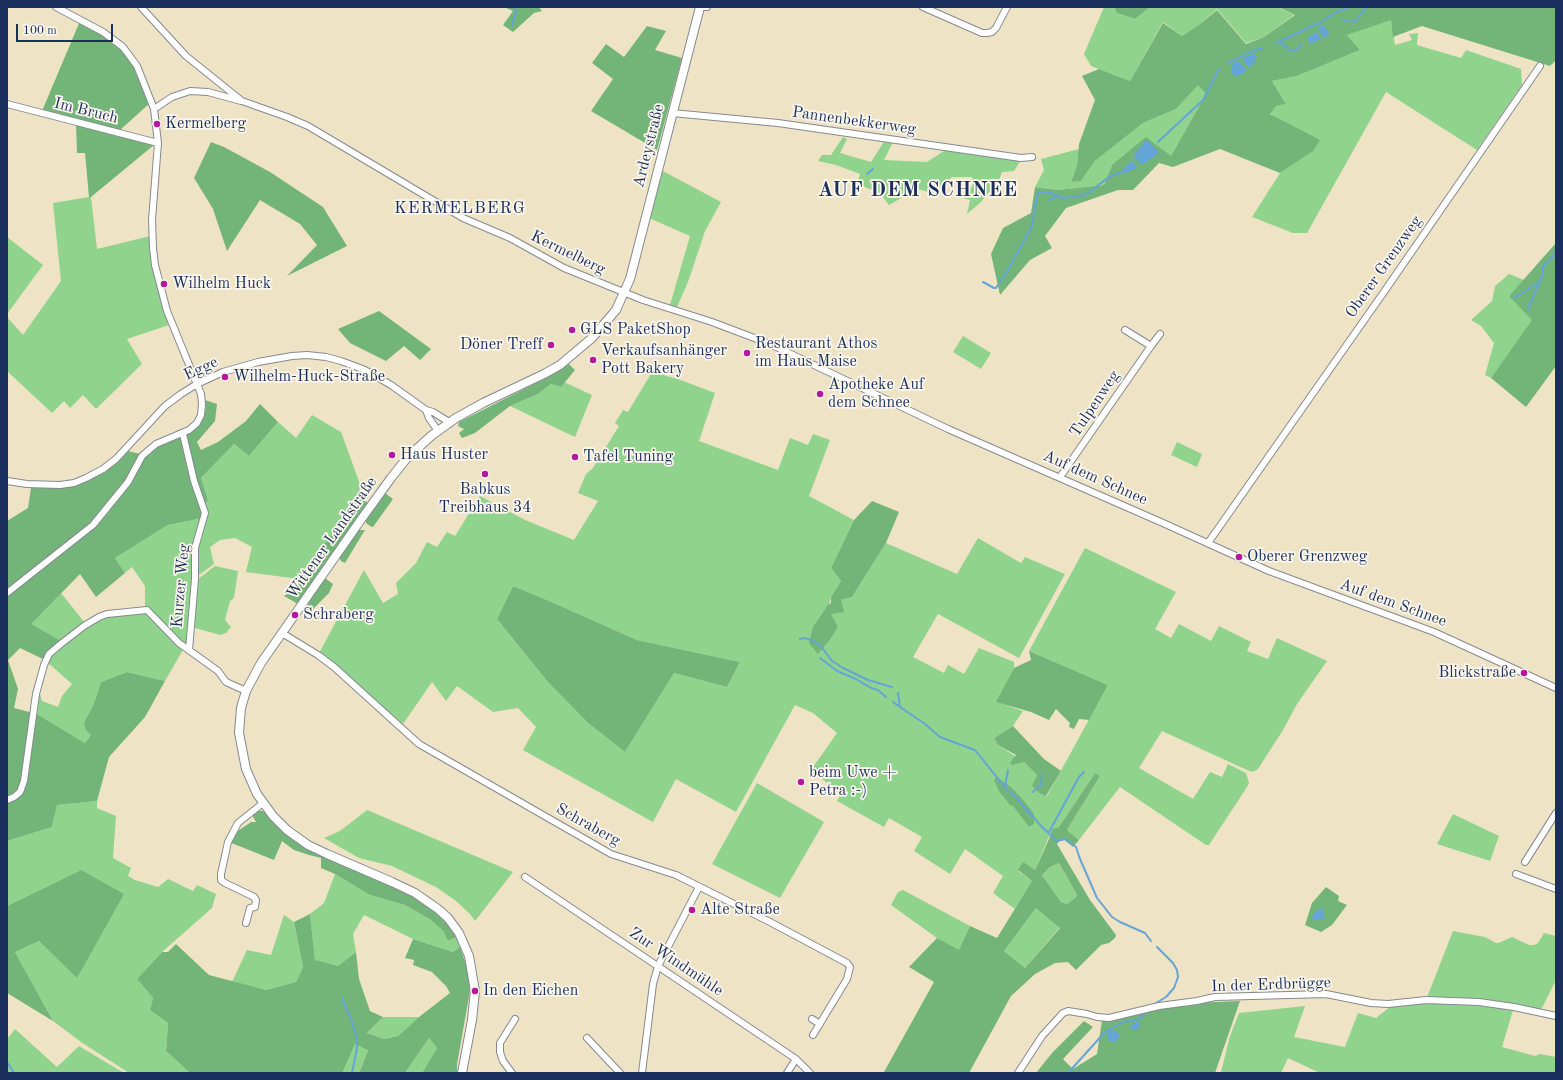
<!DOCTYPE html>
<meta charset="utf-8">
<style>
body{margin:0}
#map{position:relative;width:1563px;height:1080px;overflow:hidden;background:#efe3c5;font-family:"Old Standard TT",serif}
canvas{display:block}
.frame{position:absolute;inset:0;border:8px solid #1b2f5e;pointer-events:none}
.scale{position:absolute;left:16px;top:24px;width:97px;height:18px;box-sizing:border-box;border:2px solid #1b2f5e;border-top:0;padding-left:5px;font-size:12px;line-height:14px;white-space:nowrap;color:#1b2f5e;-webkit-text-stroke:3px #fbf7ec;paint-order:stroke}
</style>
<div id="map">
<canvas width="1563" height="1080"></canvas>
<div class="frame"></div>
<div class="scale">100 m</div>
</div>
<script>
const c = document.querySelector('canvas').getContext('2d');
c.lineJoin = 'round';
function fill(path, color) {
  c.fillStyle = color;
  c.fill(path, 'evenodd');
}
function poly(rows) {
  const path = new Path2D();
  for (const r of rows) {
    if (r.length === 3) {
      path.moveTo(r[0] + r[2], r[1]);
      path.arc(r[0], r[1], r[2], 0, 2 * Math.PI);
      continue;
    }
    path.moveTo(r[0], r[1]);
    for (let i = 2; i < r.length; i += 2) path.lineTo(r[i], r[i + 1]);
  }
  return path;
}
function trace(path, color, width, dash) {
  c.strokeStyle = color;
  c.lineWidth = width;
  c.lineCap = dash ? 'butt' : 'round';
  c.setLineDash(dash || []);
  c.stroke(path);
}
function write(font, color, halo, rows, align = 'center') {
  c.font = font + ' "Old Standard TT",serif';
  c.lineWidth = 3.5;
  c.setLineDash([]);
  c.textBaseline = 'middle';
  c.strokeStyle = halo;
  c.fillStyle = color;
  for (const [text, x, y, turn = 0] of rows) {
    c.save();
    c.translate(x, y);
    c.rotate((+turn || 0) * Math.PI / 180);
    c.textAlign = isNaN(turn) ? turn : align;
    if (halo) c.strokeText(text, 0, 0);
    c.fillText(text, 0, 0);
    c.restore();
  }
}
fill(poly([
 [1104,7,1114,7,1117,13,1135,19,1150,7,1277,7,1294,15,1264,37,1246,43,1217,9,1200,24,1182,36,1163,22,1130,81,1091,66,1084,54],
 [1391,19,1395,45,1412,40,1409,34,1418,33,1417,45,1461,58,1466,50,1521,69,1522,85,1477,150,1386,92,1307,233,1293,233,1252,217,1280,173,1312,151,1270,113,1276,106,1286,104,1272,81,1297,76,1360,50,1347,35],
 [1198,84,1206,94,1171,156,1112,165,1104,185,1058,190,1035,187,1044,170,1041,159,1079,149,1077,166,1071,182,1081,181,1095,161,1143,123,1176,109],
 [843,137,847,139,840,153,871,162,885,140,893,142,884,160,927,162,947,149,1021,160,1014,171,1002,172,999,180,981,202,967,214,970,200,963,198,973,185,972,177,952,177,933,193,917,189,889,205,880,193,857,184,860,174,836,165,818,161,822,155,831,155],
 [661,170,721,202,705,231,688,282,677,307,670,305,690,236,649,218],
 [89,197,91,197,97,249,150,236,150,250,152,266,164,312,169,325,127,339,142,364,96,409,83,395,70,408,64,401,52,413,7,371,7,317,23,335,61,281,53,203],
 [7,237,43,265,7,314],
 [1509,274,1524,280,1509,296,1514,298,1533,320,1491,378,1485,375,1494,343,1481,326,1471,320,1492,301,1495,286],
 [963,336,991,353,981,369,953,352],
 [652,372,678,379,715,393,699,441,778,470,790,438,808,445,813,434,830,440,809,496,854,520,831,568,841,581,831,597,817,654,829,641,831,614,841,600,852,597,886,543,957,574,978,538,1021,563,1025,557,1065,574,1019,658,938,614,913,657,944,673,948,665,964,674,979,648,1014,662,1014,668,997,702,1023,711,1013,726,994,738,998,745,1024,762,1037,775,1033,786,1040,794,1047,796,1108,685,1029,651,1085,548,1176,592,1155,629,1171,638,1179,624,1211,641,1219,626,1251,642,1247,651,1268,659,1277,638,1327,661,1297,704,1283,730,1258,769,1253,772,1247,770,1162,731,1139,768,1193,799,1210,772,1222,777,1228,764,1246,773,1249,783,1247,787,1209,845,1206,845,1120,787,1079,840,1067,830,1100,776,1095,773,1059,827,1052,829,1035,870,1018,871,1032,881,1015,909,993,893,1003,876,965,849,950,874,914,851,922,837,889,818,884,827,837,801,841,794,811,770,837,733,813,713,795,705,736,812,676,779,653,822,523,750,536,727,518,708,493,712,457,686,446,701,432,682,403,724,319,653,364,570,383,603,398,594,396,583,416,563,427,542,437,547,447,532,455,536,480,496,525,520,574,540,598,501,578,493,586,474,593,468,619,426,615,423,623,410,628,412],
 [513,586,547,600,637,640,740,662,727,687,674,673,625,752,588,723,547,681,497,619],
 [1013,805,1034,824,1029,827],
 [564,382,592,395,575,437,510,406,538,394,551,384,561,387],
 [312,415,341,432,360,484,359,497,299,579,246,572,252,547,235,538,220,540,210,547,214,564,196,577,196,549,205,506,208,500,201,478,234,444,249,456,278,422,296,438],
 [1177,442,1202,454,1197,467,1171,455],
 [203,518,192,580,187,647,145,608,145,586,132,567,125,573,115,558,168,525],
 [215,566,238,571,234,598,230,601,225,620,231,627,226,633,220,635,192,627,197,580],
 [61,593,85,623,61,641,30,624],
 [146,612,184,648,165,681,127,672,101,682,93,706,84,722,91,735,85,743,37,714,39,690,42,701,58,707,62,696,72,684,47,662,51,655,87,627,100,619,108,616],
 [757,783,824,822,780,898,712,864],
 [97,801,97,808,116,816,113,858,131,868,128,876,135,880,158,887,168,879,193,891,197,885,216,894,212,908,162,952,137,979,153,998,150,1010,168,1023,166,1051,190,1073,129,1073,81,1042,53,1021,15,952,39,941,77,977,81,870,7,906,7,841,52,827,57,805],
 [367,810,513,872,475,921,470,914,456,901,436,887,392,866,359,858,324,838,340,831],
 [1453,814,1499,836,1490,861,1437,844],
 [1059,863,1077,895,1075,898,1067,904,1061,902,1042,875,1050,867],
 [335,874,370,895,405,905,431,920,443,931,448,941,456,937,460,947,453,952,413,939,364,915,353,934,356,952,338,966,315,961,310,914,324,903],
 [903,890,970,926,959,951,937,938,891,905,898,892],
 [1036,908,1060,927,1025,968,1004,951],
 [284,915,294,922,303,967,296,982,266,990,232,982,247,950,271,955],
 [1453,931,1485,937,1496,943,1501,942,1512,937,1529,945,1534,945,1538,943,1544,933,1556,936,1556,980,1540,1012,1514,1007,1502,1047,1535,1056,1540,1054,1556,1057,1556,1073,1320,1073,1288,1058,1281,1073,1221,1072,1230,1036,1239,1013,1305,1006,1294,1037,1345,1047,1358,1013,1376,1018,1391,1006,1426,1000],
 [383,1017,419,1017,398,1036,384,1039,367,1033],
 [15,1029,57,1067,79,1046,124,1073,7,1073,7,1036,9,1037],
 [429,1038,437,1048,422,1073,405,1073],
 [355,1044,368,1049,359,1073,340,1073]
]), '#8fd38c');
fill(poly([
 [504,7,539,7,542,11,534,13,513,32,503,25,513,11],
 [1114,7,1150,7,1135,19,1117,13],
 [1278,7,1556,7,1556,60,1550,66,1422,26,1393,37,1391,20,1347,35,1360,50,1297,76,1272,81,1286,104,1276,106,1270,114,1320,140,1313,151,1280,173,1220,149,1173,167,1159,163,1133,190,1118,190,1066,208,1045,236,1052,248,1030,260,1000,295,991,254,1003,228,1031,213,1035,187,1058,190,1104,185,1112,165,1146,137,1171,156,1206,94,1198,85,1176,109,1143,123,1095,161,1081,181,1071,182,1077,166,1079,144,1095,100,1082,76,1099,69,1130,81,1163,23,1182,36,1200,24,1217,10,1246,44,1264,37,1295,15],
 [80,21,102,33,127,54,135,67,150,103,120,130,42,111],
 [647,26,666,31,655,50,682,58,657,150,591,111,613,79,592,63,606,44,624,57],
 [76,124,154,145,91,197,89,197,85,153,77,153],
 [211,142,224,147,270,172,323,207,347,246,287,276,317,245,300,224,260,200,227,251,213,209,194,178],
 [1556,243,1556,366,1526,407,1491,378,1532,320,1509,296],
 [379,311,431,349,420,360,404,346,386,361,350,343,338,329],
 [569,364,575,370,561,387,551,384,538,394,510,406,475,433,462,438,459,433,464,429,458,426,459,422,546,378],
 [205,400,217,404,215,421,197,442,201,450,218,442,246,421,260,404,278,422,249,456,234,444,201,478,208,500,205,506,203,518,168,525,115,558,125,573,96,597,80,574,31,624,61,641,45,660,20,648,8,660,18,689,14,708,37,714,85,743,91,735,86,730,84,722,93,706,101,682,127,672,165,681,145,717,109,757,97,801,57,805,52,827,7,841,7,521,28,508,31,488,61,488,84,482,101,474,128,451,140,454,186,435,198,425,204,418,206,406],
 [385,493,393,499,373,527,370,526,366,523,366,519],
 [359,497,368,503,298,604,284,596,287,591,292,592,296,586,299,579],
 [872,501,899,512,886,543,852,597,841,600,844,612,831,614,838,627,829,641,818,654,809,643,813,627,828,605,831,603,831,597,841,581,831,568,854,520],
 [357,530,365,530,345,563,341,561,339,557],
 [325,578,333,584,329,593,305,617,310,598],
 [513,586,547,600,637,640,740,662,727,687,674,673,625,752,588,723,547,681,497,619],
 [1029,651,1108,685,1089,720,1079,719,1074,729,1069,727,1070,723,1056,709,1049,720,1031,712,996,702,1014,668,1031,660],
 [1013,726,1044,759,1061,771,1046,796,1040,794,1032,786,1037,775,1024,762,1012,765,1010,763,1016,755,998,745,994,738],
 [1095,773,1100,776,1067,830,1079,840,1073,847,1062,838,1057,844,1090,900,1116,935,1115,938,1109,943,1101,945,1076,970,1068,962,1055,963,1035,974,1011,996,969,1073,886,1073,884,1072,934,982,909,967,937,938,959,950,970,926,997,938,1032,881,1018,870,1023,862,1035,870,1049,839,1052,829,1059,827],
 [1059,863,1077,895,1075,898,1067,904,1061,902,1042,875,1050,867],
 [1036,908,1060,928,1025,968,1004,951],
 [997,777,1011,787,1024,801,1034,814,1034,824,1029,827,1013,806,1010,805,999,791,994,780],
 [257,811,263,811,284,833,298,843,319,855,414,896,432,908,450,927,456,937,448,941,443,931,431,920,405,905,370,895,335,874,321,868,321,858,309,855,294,850,282,841,274,860,229,842,235,833,251,822,256,822,252,815],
 [81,870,124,894,77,978,39,941,15,952,53,1021,7,993,7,906],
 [1326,887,1339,896,1338,901,1347,905,1332,925,1321,932,1305,925,1312,903],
 [310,914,315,960,338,966,356,952,359,979,370,1011,383,1017,367,1033,384,1039,398,1036,419,1017,450,993,446,986,432,972,413,965,414,960,405,958,413,939,453,952,460,947,468,970,470,991,457,1064,457,1073,422,1073,437,1048,429,1038,405,1073,359,1073,368,1050,355,1044,342,1073,190,1073,166,1051,168,1023,150,1010,153,998,137,979,162,952,168,952,176,944,209,975,266,990,296,982,303,967,294,922],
 [1240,1001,1215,1073,1036,1073,1052,1053,1084,1021,1093,1027,1063,1059,1073,1069,1097,1054,1102,1020,1160,1008,1192,1003]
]), '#73b578');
fill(poly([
 [1324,25,1330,35,1323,38,1318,27],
 [1317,32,1321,39,1310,44,1307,38],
 [1254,53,1257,56,1252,66,1248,67,1242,59],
 [1239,61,1247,71,1236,77,1232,73,1231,67,1234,63],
 [1146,140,1151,143,1159,153,1142,165,1133,156],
 [1132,161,1138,167,1126,173,1122,170],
 [1319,910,1323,912,1325,919,1322,920,1311,919,1316,911],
 [1137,1022,1141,1023,1140,1026,1136,1030,1130,1030,1131,1025],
 [1113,1036,6]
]), '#65a4d7');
trace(poly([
 [1343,20,1355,22,1366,7],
 [512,25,516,12,515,7],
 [1280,41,1321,22,1336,12,1346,9,1348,7],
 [1276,43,1280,41,1289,50,1293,51,1298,49,1301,44],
 [1228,63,1250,52,1263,48],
 [1158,142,1203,100,1219,69],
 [867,174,873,169],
 [1049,200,1058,196],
 [983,282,994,288,996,288,1008,270,1032,226,1037,196,1039,192,1048,192,1063,198,1085,195,1109,177,1124,171],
 [1514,298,1538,283],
 [1528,309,1543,273,1543,267,1556,253],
 [800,639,804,638,812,640,820,645,832,661,843,668,868,680,892,687],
 [820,658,837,671,856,679,871,688,878,690,886,697],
 [898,693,900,707,925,724,940,737,975,750,1007,790,1012,793,1042,827,1057,841,1065,839,1076,847,1080,859,1097,898,1112,917,1120,922,1145,933,1151,941],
 [893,702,900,707],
 [1006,788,1005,786,1008,770],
 [1033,792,1041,785,1042,774],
 [1049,832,1079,777,1084,772],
 [1320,911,1323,908],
 [342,998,351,1019,356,1035,357,1049,352,1073],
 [1153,1005,1166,997,1174,988,1178,977,1177,970,1173,963,1157,947],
 [7,1062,14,1073],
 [1068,1073,1105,1032,1123,1022,1140,1019,1144,1014]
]), '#65a4d7', 2);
const street = poly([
 [56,7,103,32,123,47,137,66,154,109],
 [141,7,186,56,242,101,287,117,308,126,463,218,510,238,564,268,643,300,712,322,770,344,948,429,1163,523,1269,571,1434,632,1556,688],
 [704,7,707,7],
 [923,7,982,33,987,33,992,32,996,28,1007,7],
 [7,104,158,143],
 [672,113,778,123,1021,158,1032,157],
 [1151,346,1160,334],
 [426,410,429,418,438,431],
 [183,434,194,481,205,513,195,548,195,579,189,650],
 [1060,477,1151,346,1125,330],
 [7,481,27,484,60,485,74,483,86,478,103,469,116,459,165,406,181,394,197,384,223,372,258,362,292,356,307,355,326,357,341,361,365,370,391,385,426,410,433,412,449,422],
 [1208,543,1386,289,1540,66],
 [7,593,93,525,128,482,142,456,156,444,189,430,197,423,201,415,202,404,201,394,167,311,155,265,153,248,152,220,158,143,154,109,172,97,190,91,208,92,241,101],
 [282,633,318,655,334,667,419,744,611,854,676,875,770,922,847,963,850,967,847,979,813,1035],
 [7,800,14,797,20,792,24,781,36,694,44,665,49,654,62,643,84,626,99,617,107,614,147,610,179,643,218,671,226,682,246,691],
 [1525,862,1556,813],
 [1516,874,1556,889],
 [525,877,796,1059,810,1073],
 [246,923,250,908,255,907,256,900,254,897,225,883,221,880,221,874,228,842,238,823,263,803],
 [812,1019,820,1024],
 [587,1038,620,1073],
 [512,1073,503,1061,500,1052,500,1043,515,1019],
 [642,1073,653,984,658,966,699,887],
 [787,1073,796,1059],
 [1018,1073,1042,1036,1063,1013,1068,1011,1087,1014,1097,1017,1109,1018,1159,1006,1197,1001,1215,997,1326,994,1371,1003,1388,1004,1426,1000,1479,1002,1514,1007,1556,1016]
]);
const secondary = poly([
 [462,1073,472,1020,475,991,469,956,459,933,448,918,438,909,415,893,392,882,327,854,308,845,287,830,273,816,257,794,246,769,239,733,241,708,246,691,261,663,360,521,391,478,407,458,431,436,456,418,483,403,544,374,560,365,592,338,616,310,630,279,700,7]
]);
trace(street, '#858992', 8);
trace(secondary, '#858992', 10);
trace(street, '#fff', 6);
trace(secondary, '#fff', 8);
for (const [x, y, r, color] of [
 [157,124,4,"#b5179e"],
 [164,284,4,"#b5179e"],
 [572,330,4,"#b5179e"],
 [551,345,4,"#b5179e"],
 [747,353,4,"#b5179e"],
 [593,360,4,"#b5179e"],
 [225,377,4,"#b5179e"],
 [820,394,4,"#b5179e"],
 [392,455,4,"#b5179e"],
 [575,457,4,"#b5179e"],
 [485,474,4,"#b5179e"],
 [1239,557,4,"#b5179e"],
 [295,615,4,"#b5179e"],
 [1524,673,4,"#b5179e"],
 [801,782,4,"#b5179e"],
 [692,910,4,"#b5179e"],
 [475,991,4,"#b5179e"]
]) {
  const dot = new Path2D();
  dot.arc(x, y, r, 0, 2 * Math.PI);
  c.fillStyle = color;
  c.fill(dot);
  trace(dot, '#fbf7ec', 1.5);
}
write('16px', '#1b2f5e', '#fbf7ec', [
 ["Im Bruch",86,111,14],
 ["Pannenbekkerweg",854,121,8],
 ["Ardeystraße",649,146,-76],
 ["Kermelberg",568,253,26],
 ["Oberer Grenzweg",1384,267,-55],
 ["Egge",201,369,-25],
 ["Tulpenweg",1095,404,-56],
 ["Auf dem Schnee",1095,478,24],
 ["Wittener Landstraße",332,538,-55],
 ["Kurzer Weg",181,586,-85],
 ["Auf dem Schnee",1393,603,20],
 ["Schraberg",588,825,29],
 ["Zur Windmühle",676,962,34],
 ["In der Erdbrügge",1271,985,-2]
]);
write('16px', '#1b2f5e', '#fbf7ec', [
 ["Kermelberg",165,124],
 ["Wilhelm Huck",172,284],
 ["GLS PaketShop",580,330],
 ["Restaurant Athos",755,344],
 ["im Haus Maise",755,362],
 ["Döner Treff",543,345,"right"],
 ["Verkaufsanhänger",601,351],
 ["Pott Bakery",601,369],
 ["Wilhelm-Huck-Straße",233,377],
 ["Apotheke Auf",828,385],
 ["dem Schnee",828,403],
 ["Haus Huster",400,455],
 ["Tafel Tuning",583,457],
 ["Babkus",485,490,"center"],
 ["Treibhaus 34",485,508,"center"],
 ["Oberer Grenzweg",1247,557],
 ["Schraberg",303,615],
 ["Blickstraße",1516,673,"right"],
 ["beim Uwe +",809,773],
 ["Petra :-)",809,791],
 ["Alte Straße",700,910],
 ["In den Eichen",483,991]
], 'left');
c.letterSpacing = '1px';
write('17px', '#1b2f5e', '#fbf7ec', [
 ["KERMELBERG",460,209]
]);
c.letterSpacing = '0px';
c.letterSpacing = '1px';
write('bold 20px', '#1b2f5e', '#fbf7ec', [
 ["AUF DEM SCHNEE",918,191]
]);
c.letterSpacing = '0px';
</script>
